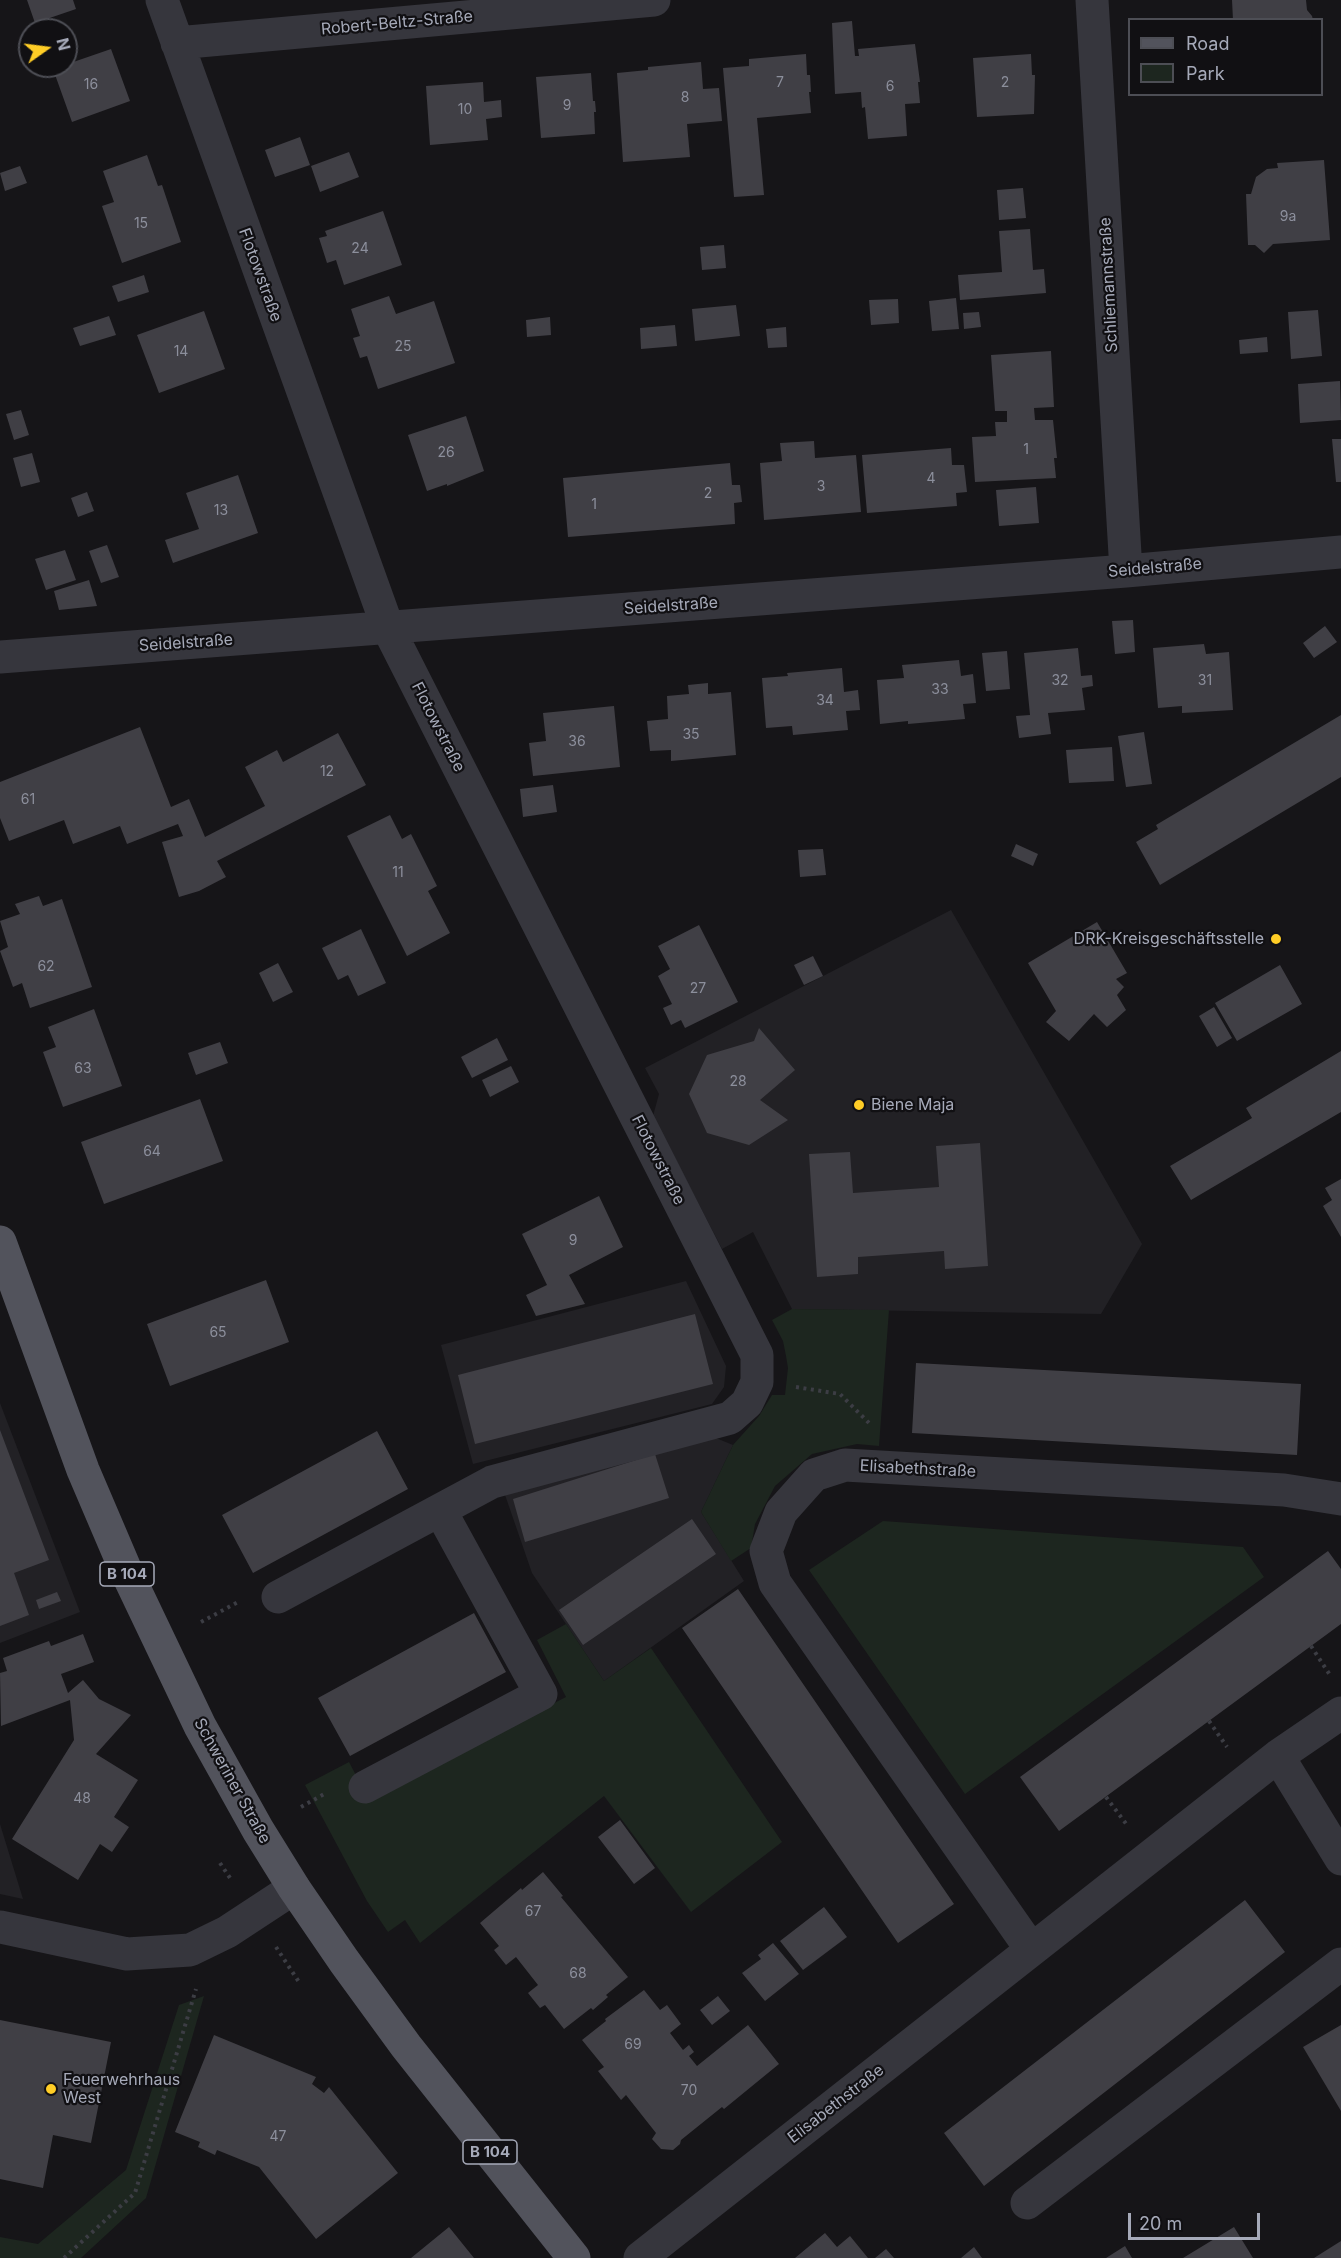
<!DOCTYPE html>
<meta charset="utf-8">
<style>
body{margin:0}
#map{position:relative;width:1341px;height:2258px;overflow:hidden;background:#161518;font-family:Inter,sans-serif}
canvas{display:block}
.legend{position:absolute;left:1128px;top:18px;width:195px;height:78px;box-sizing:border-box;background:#111013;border:2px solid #4d4e55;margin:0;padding:8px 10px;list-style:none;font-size:18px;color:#a6aab9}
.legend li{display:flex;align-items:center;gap:12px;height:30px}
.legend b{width:30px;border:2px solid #4d4e55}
.north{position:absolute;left:18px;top:18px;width:60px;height:60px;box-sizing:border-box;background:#111013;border:2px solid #4d4e55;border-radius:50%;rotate:76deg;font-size:16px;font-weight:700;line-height:24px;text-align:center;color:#a6aab9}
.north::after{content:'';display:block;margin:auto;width:21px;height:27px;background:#ffcd26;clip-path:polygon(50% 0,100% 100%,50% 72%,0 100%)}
.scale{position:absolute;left:1128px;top:2213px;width:132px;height:27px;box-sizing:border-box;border:3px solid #a6aab9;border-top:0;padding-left:8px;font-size:18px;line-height:21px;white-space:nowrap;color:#a6aab9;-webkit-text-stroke:4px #111013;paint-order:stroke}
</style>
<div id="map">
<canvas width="1341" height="2258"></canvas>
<ul class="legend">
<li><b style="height:8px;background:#52535c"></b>Road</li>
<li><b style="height:16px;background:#1d261f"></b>Park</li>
</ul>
<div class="north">N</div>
<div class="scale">20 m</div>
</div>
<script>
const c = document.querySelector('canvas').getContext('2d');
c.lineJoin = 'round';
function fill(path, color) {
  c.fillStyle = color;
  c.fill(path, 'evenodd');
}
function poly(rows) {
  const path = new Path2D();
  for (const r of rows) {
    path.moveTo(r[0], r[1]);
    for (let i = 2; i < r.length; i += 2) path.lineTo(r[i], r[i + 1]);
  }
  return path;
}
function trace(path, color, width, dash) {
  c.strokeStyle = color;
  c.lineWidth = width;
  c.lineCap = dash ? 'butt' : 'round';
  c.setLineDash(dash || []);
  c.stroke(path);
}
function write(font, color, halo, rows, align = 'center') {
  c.font = font + ' Inter,sans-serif';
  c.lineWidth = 4.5;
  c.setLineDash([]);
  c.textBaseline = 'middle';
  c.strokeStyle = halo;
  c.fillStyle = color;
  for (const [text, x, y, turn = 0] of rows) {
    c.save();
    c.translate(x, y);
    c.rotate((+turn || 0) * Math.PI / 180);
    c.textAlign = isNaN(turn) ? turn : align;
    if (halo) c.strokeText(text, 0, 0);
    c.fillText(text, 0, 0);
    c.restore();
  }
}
fill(poly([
 [951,910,1142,1244,1101,1314,792,1309,753,1232,722,1249,653,1116,659,1094,645,1068],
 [686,1281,726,1366,724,1387,712,1404,473,1464,441,1345],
 [0,1403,80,1612,0,1643],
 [711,1436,733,1445,701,1512,744,1581,604,1681,532,1573,504,1492],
 [0,1824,23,1899,0,1894]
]), '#222125');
fill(poly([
 [792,1309,889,1310,879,1446,857,1444,812,1454,775,1486,755,1524,751,1548,731,1561,701,1512,733,1445,759,1416,772,1395,785,1395,788,1368,786,1356,783,1341,772,1320],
 [883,1521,1243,1547,1264,1577,965,1794,809,1570],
 [566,1624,604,1681,651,1648,782,1842,691,1912,604,1796,420,1943,405,1920,388,1932,367,1901,305,1785,349,1762,368,1798,566,1697,537,1640],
 [204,1996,146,2198,81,2258,0,2258,0,2237,38,2244,126,2170,179,2005]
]), '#1d261f');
fill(poly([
 [27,0,73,0,76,9,35,23],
 [1232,0,1306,0,1307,10,1312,16,1313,20,1233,20],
 [852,21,855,56,859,56,858,49,915,44,920,82,918,82,920,103,905,104,907,136,868,139,865,107,862,108,861,92,835,94,832,23],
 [111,49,130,101,72,122,53,69],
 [806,54,807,75,810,75,811,92,809,92,811,113,757,118,764,195,734,197,723,68,749,66,749,59],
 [1031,54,1032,75,1035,75,1034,114,977,117,973,58],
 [701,62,703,89,719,88,722,121,687,124,690,157,623,162,617,73,648,70,648,67],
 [591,73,593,101,595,101,596,112,594,112,595,134,541,138,536,77],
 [483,82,484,102,501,100,502,117,486,119,488,140,430,145,426,86],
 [300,137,310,165,275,177,265,150],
 [349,152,359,177,320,192,311,166],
 [147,155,158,186,162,185,181,242,122,263,102,206,114,202,103,171],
 [1324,160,1330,240,1273,244,1264,253,1255,245,1248,245,1246,194,1251,194,1256,177,1267,169,1278,168,1277,163],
 [20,166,27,183,5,191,0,173],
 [1023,188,1026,218,999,220,997,190],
 [383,211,402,265,344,285,336,260,327,263,319,238,327,236,325,231],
 [1030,229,1033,270,1044,269,1046,293,960,300,958,275,1002,272,999,231],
 [724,245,726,268,702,270,700,247],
 [144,275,149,292,118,302,112,286],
 [389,296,396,314,434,301,455,363,378,389,367,356,360,358,353,338,360,336,351,309],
 [956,298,959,329,932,331,929,301],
 [898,299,899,323,871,325,869,300],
 [736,305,740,336,695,341,692,309],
 [1318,310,1322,356,1291,359,1288,312],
 [204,311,225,369,159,393,137,335],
 [979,312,981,327,964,329,963,313],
 [109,316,116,335,80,346,73,328],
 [550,317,551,335,527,337,526,320],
 [675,325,677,346,641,349,640,328],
 [786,327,787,347,768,348,766,329],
 [1267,337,1268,352,1240,354,1239,340],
 [1051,351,1054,407,1034,408,1035,420,1053,420,1057,458,1054,458,1056,478,975,482,972,437,996,436,995,422,1007,422,1007,411,995,411,991,355],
 [1340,381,1341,420,1300,423,1298,384],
 [21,410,29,435,14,440,6,414],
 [466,416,484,471,447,486,447,484,427,491,408,435],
 [1332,439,1341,439,1341,482,1336,482],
 [814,441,815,458,856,455,861,512,764,520,760,463,782,461,780,443],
 [951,448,952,465,964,465,967,492,956,493,957,506,867,513,862,455],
 [32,453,40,482,21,487,13,458],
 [730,463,732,485,740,485,742,502,734,503,735,524,568,537,563,478],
 [238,475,258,533,173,563,165,540,199,529,186,493],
 [1036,487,1039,523,999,526,996,490],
 [87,492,94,511,78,517,71,498],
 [107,545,119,577,101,583,89,551],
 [65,550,76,580,46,590,35,559],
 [89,580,97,606,59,610,54,591],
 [1133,620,1135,652,1115,654,1112,621],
 [1325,626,1337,642,1314,658,1303,643],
 [1204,644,1206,654,1229,652,1233,710,1182,713,1182,706,1158,708,1153,648],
 [1078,648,1081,676,1092,675,1093,686,1082,688,1085,710,1048,713,1051,734,1019,738,1016,716,1030,715,1024,653],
 [1007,651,1010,689,986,691,982,653],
 [959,660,961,676,973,674,976,703,963,704,965,719,908,724,908,721,880,724,877,680,904,678,902,665],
 [842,668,844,692,858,690,860,710,846,711,848,730,793,735,792,726,766,728,762,678,788,676,787,673],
 [708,683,708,694,731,692,736,755,671,761,671,750,650,751,647,721,668,719,667,696,689,694,688,685],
 [614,706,620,767,533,776,529,743,546,741,543,713],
 [1341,715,1341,777,1160,885,1136,842,1158,829,1156,825],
 [140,727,171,807,189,799,205,837,265,806,245,767,277,750,283,762,338,733,366,785,217,861,226,877,199,891,179,897,162,842,183,836,178,824,127,844,120,826,73,844,64,820,9,841,0,818,0,782],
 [1144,732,1152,784,1126,787,1118,736],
 [1112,747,1114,781,1069,783,1066,750],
 [553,785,557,812,523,817,520,789],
 [390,815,402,839,411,834,437,886,428,891,450,933,407,956,347,836],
 [1016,844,1038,854,1033,866,1011,856],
 [823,849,826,875,800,877,798,850],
 [39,896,43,906,62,899,92,987,30,1008,22,983,13,987,0,951,8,947,0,921,20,914,15,904],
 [1097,922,1127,973,1116,979,1124,987,1117,995,1126,1010,1107,1027,1094,1014,1069,1041,1046,1022,1056,1011,1028,963],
 [699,925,738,1002,685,1028,681,1020,671,1025,663,1008,672,1004,658,976,670,969,658,946],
 [361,929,386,983,358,996,348,975,338,980,322,948],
 [813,956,823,976,804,985,794,965],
 [278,963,293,992,273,1002,259,973],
 [1280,965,1302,1004,1237,1041,1215,1003],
 [1214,1007,1232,1038,1217,1047,1199,1016],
 [94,1009,122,1086,63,1107,43,1052,56,1047,48,1027],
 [759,1028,795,1070,760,1100,788,1120,749,1145,707,1133,689,1094,707,1055,754,1041],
 [497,1038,508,1060,472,1078,461,1057],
 [220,1042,228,1063,196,1075,188,1053],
 [1341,1051,1341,1112,1191,1200,1170,1166,1252,1118,1246,1108],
 [511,1066,519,1082,490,1097,482,1080],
 [200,1099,223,1161,104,1204,81,1142],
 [980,1143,988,1266,945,1269,944,1251,858,1257,858,1274,817,1277,809,1154,850,1152,853,1193,939,1187,936,1146],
 [1341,1179,1341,1237,1323,1206,1332,1200,1325,1188],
 [599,1196,623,1247,569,1275,585,1304,536,1316,526,1295,547,1285,522,1234],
 [266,1280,289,1342,170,1386,147,1324],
 [695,1314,713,1384,475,1444,458,1375],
 [916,1363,1301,1384,1297,1455,912,1433],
 [0,1430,49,1560,14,1573,29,1615,0,1626],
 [377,1431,408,1489,253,1573,222,1515],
 [655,1454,669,1498,525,1542,513,1499],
 [692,1519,716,1554,583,1645,559,1610],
 [1328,1551,1341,1569,1341,1624,1059,1831,1020,1777],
 [738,1589,954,1904,898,1943,682,1628],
 [57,1592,61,1601,39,1609,36,1600],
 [474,1613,506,1672,350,1756,318,1698],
 [83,1634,94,1662,61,1674,68,1693,83,1680,99,1699,131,1715,96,1754,138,1780,114,1817,129,1827,112,1852,100,1844,78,1880,12,1839,74,1740,70,1700,1,1726,0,1673,7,1671,3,1658,49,1641,51,1646],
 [620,1820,655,1868,634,1884,598,1837],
 [543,1872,563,1896,561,1897,628,1977,606,1995,608,1997,593,2010,591,2008,564,2029,545,2005,540,2008,528,1993,538,1985,516,1957,506,1965,494,1950,499,1946,480,1923,521,1888,522,1890],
 [1245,1900,1285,1952,984,2186,944,2133],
 [824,1907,847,1937,803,1970,780,1941],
 [773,1943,799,1974,765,2001,742,1973,761,1959,758,1955],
 [644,1990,660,2010,667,2005,681,2024,670,2033,683,2050,689,2045,694,2052,689,2056,697,2066,748,2025,779,2064,724,2109,722,2107,681,2140,680,2144,673,2150,661,2149,652,2139,656,2133,626,2095,621,2100,598,2071,604,2067,582,2040,606,2021,605,2019],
 [718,1996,730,2011,712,2025,700,2010],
 [0,2020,111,2042,91,2143,53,2135,43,2188,0,2179],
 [1341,2025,1341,2111,1303,2047],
 [214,2035,316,2077,312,2084,324,2093,329,2087,398,2173,316,2239,259,2167,217,2150,215,2155,198,2147,200,2142,175,2132],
 [449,2227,474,2258,411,2258],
 [1234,2227,1253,2258,1183,2258],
 [825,2233,837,2247,850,2236,868,2258,795,2258],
 [1341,2241,1341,2258,1314,2258],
 [1125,2246,1132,2258,1106,2258],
 [974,2247,982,2258,961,2258],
 [886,2249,894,2258,875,2258]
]), '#403f45');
trace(poly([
 [796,1387,840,1394,871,1425],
 [201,1622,240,1601],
 [1311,1646,1330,1675],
 [1209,1721,1227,1747],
 [1106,1797,1127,1825],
 [301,1807,326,1793],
 [220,1863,232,1881],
 [276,1947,299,1982],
 [64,2258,135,2193,196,1989]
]), '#3c3d44', 4, [3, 4.5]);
trace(poly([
 [162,0,388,628,757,1355,757,1382,747,1403,730,1418,492,1482,278,1597],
 [1092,0,1126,571],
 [177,43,654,0],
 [0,657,1126,571,1341,552],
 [1278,1756,1341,1859],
 [365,1787,541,1694,440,1510],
 [0,1927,127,1954,190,1950,227,1932,294,1888],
 [1031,1949,775,1583,766,1551,781,1512,814,1475,845,1465,1284,1490,1341,1499],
 [1027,2203,1341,1964],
 [640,2258,1278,1756,1341,1713]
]), '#36363d', 33);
trace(poly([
 [0,1242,83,1470,127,1573,200,1726,258,1830,294,1888,344,1961,406,2046,574,2258]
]), '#52535c', 33);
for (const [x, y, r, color] of [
 [1276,939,6,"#ffcd26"],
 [859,1105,6,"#ffcd26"],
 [51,2089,6,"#ffcd26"]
]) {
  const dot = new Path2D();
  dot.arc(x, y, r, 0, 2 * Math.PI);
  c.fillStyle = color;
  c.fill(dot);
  trace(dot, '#111013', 2);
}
write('14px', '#8c8f9c', null, [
 ["7",780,83],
 ["2",1005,83],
 ["16",91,85],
 ["6",890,87],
 ["8",685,98],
 ["9",567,106],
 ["10",465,110],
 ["9a",1288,217],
 ["15",141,224],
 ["24",360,249],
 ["25",403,347],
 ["14",181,352],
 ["1",1026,450],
 ["26",446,453],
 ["4",931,479],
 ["3",821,487],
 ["2",708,494],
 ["1",594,505],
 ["13",221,511],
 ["32",1060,681],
 ["31",1205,681],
 ["33",940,690],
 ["34",825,701],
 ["35",691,735],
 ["36",577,742],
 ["12",327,772],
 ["61",28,800],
 ["11",398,873],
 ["62",46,967],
 ["27",698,989],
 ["63",83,1069],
 ["28",738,1082],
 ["64",152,1152],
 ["9",573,1241],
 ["65",218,1333],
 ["48",82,1799],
 ["67",533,1912],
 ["68",578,1974],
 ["69",633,2045],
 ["70",689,2091],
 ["47",278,2137]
]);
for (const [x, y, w] of [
 [127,1574,54],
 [490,2152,54]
]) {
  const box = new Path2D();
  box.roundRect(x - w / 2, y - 12, w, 24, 4.5);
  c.fillStyle = '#111013';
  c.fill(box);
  trace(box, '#a6aab9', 1.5);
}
write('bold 15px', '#a6aab9', null, [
 ["B 104",127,1574],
 ["B 104",490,2152]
]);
write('16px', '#a6aab9', '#111013', [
 ["Robert-Beltz-Straße",397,23,-5],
 ["Flotowstraße",260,275,70],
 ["Schliemannstraße",1109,285,-93],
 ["Seidelstraße",1155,568,-5],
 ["Seidelstraße",671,606,-4],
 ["Seidelstraße",186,643,-4],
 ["Flotowstraße",438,727,63],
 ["Flotowstraße",658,1160,63],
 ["Elisabethstraße",918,1469,3],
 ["Schweriner Straße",232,1781,61],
 ["Elisabethstraße",836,2104,-38]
]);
write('16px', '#a6aab9', '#111013', [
 ["DRK-Kreisgeschäftsstelle",1264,939,"right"],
 ["Biene Maja",871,1105],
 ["Feuerwehrhaus",63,2080],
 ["West",63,2098]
], 'left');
</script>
